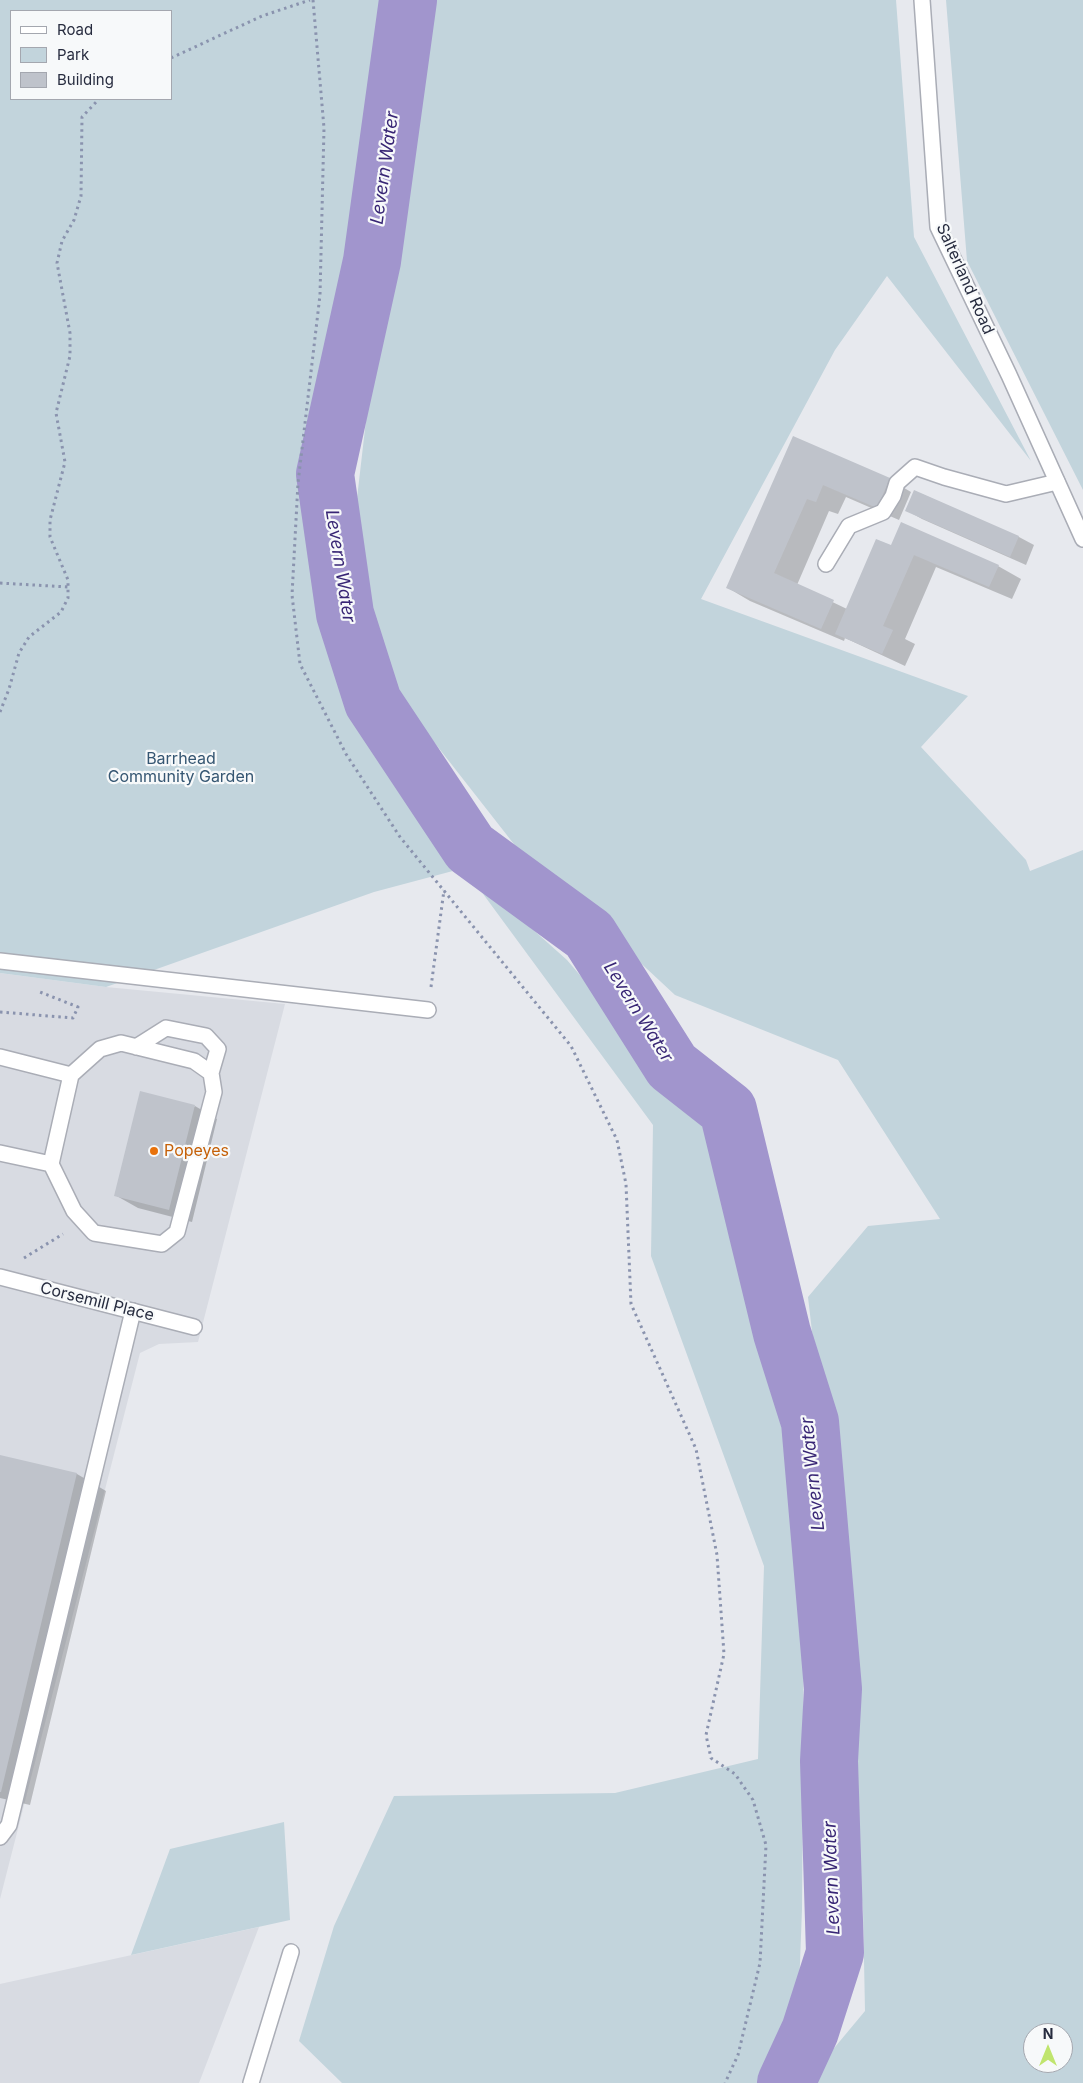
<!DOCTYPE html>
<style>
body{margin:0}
#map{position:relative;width:1083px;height:2083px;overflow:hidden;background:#e7e9ee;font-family:Inter,sans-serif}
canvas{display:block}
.legend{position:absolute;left:10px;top:10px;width:162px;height:90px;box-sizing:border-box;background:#f7f9fa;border:1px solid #a4a7af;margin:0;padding:6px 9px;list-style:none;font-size:15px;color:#272c3f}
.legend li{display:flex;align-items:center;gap:10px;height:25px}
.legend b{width:25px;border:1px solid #a4a7af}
.north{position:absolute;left:1023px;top:2023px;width:50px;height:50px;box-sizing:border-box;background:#f7f9fa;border:1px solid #a4a7af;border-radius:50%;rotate:0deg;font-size:14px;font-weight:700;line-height:20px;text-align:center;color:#272c3f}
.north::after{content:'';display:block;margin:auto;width:18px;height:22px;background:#c0e56e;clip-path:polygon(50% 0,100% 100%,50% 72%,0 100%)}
</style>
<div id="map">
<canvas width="1083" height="2083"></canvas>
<ul class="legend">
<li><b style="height:6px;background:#fff"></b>Road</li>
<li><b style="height:14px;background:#c2d4dc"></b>Park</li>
<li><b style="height:14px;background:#bfc3cb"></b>Building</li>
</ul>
<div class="north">N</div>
</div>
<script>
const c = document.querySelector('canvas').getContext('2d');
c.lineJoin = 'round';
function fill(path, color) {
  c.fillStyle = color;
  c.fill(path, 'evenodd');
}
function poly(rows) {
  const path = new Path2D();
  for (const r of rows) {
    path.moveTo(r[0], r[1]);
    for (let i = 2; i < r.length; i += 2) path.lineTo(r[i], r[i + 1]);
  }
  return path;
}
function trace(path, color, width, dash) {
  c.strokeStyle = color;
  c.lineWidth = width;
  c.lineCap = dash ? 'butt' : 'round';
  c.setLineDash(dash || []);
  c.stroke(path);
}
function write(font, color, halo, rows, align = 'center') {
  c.font = font + ' Inter,sans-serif';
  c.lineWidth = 4.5;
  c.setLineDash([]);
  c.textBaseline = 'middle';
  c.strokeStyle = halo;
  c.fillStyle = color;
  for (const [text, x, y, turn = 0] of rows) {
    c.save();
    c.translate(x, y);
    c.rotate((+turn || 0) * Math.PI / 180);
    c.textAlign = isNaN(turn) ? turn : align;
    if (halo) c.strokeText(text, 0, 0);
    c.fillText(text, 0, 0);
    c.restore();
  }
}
fill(poly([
 [0,973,106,987,285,1004,198,1342,159,1344,140,1353,0,1899],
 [259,1927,199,2083,0,2083,0,1984]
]), '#d8dbe2');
fill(poly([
 [0,0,393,0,365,118,317,560,354,716,464,868,567,960,704,1120,784,1403,804,1601,802,1909,799,1989,757,2083,342,2083,299,2041,334,1926,394,1796,615,1793,758,1759,764,1566,651,1256,653,1125,464,868,374,892,106,987,0,973],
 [11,11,171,11,171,99,11,99],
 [431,0,896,0,914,237,1031,461,887,276,835,350,701,599,968,696,921,747,1026,860,1030,871,1083,850,1083,2083,805,2083,865,2011,863,1910,845,1732,844,1608,808,1297,868,1226,940,1219,838,1060,675,995,517,848,416,719,376,656,356,507,403,100],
 [1033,2033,1063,2033,1063,2063,1033,2063],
 [946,0,1083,0,1083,490,967,261],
 [284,1822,290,1920,131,1955,170,1849]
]), '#c2d4dc');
fill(poly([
 [794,438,889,479,911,492,899,520,846,497,838,514,829,511,797,585,847,609,892,547,998,566,1021,579,1012,599,936,567,905,639,915,644,905,666,845,638,844,641,750,601,728,588],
 [915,491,1019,537,1034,545,1026,565,922,519,906,510],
 [195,1106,217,1119,192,1222,138,1208,115,1195],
 [0,1456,77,1474,106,1491,30,1805,0,1798]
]), '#0003');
trace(poly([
 [408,0,372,261,325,474,345,614,373,702,470,848,589,935,672,1066,728,1110,782,1333,810,1422,833,1689,829,1761,835,1953,810,2031,786,2083]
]), '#a195cd', 58);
fill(poly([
 [793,436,890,478,877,508,823,485,816,502,807,499,774,573,834,600,821,629,726,588],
 [914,490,1019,536,1010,557,905,511],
 [901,522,999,565,989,587,914,555,883,626,893,630,882,654,835,634,876,539,891,545],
 [140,1091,195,1105,169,1210,114,1196],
 [0,1455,77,1473,1,1792,0,1792]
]), '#bfc3cb');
const lane = poly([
 [826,564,849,526,883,512,893,496,897,483,915,467,944,477,1006,494,1057,482],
 [0,961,428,1010],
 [136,1047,166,1028,206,1036,218,1049,211,1073],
 [0,1057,71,1075,51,1164,0,1153],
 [51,1164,74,1211,94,1233,162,1244,177,1232,214,1092,211,1073,194,1061,121,1043,100,1049,71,1075],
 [0,1837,9,1825,133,1311]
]);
const street = poly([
 [922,0,938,227,1009,375,1083,539],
 [0,1277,194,1327],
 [251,2083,291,1952]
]);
trace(lane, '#aaadb6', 18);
trace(street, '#aaadb6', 18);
trace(poly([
 [313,0,324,128,320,295,298,483,292,595,300,664,346,754,400,837,571,1046,617,1140,626,1184,631,1304,696,1449,717,1555,724,1654,706,1735,711,1758,735,1774,753,1800,766,1845,760,1963,738,2055,725,2083],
 [171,58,262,16,310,0],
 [0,583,68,587],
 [0,712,9,689,19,653,29,637,61,612,68,598,68,580,50,537,50,520,65,462,56,413,70,356,70,333,57,263,62,241,74,220,81,196,82,117,99,99],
 [431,987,444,890],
 [0,1012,73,1018,78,1007,40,992],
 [24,1258,63,1234]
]), '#8a93ae', 3, [2.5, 4]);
trace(lane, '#fff', 15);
trace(street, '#fff', 15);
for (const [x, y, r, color] of [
 [154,1151,5,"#e8710a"]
]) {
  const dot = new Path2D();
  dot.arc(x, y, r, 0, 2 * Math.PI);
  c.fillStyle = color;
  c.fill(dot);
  trace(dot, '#f7f9fa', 2);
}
write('16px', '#272c3f', '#f7f9fa', [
 ["Salterland Road",965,279,66],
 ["Corsemill Place",97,1302,14]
]);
write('16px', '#355672', '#f7f9fa', [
 ["Barrhead",181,759],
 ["Community Garden",181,777]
]);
write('16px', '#c56008', '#f7f9fa', [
 ["Popeyes",164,1151]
], 'left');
write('italic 18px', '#382675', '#f7f9fa', [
 ["Levern Water",385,168,-82],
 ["Levern Water",340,566,81],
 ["Levern Water",638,1012,58],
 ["Levern Water",813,1474,-96],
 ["Levern Water",832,1878,-92]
]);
</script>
